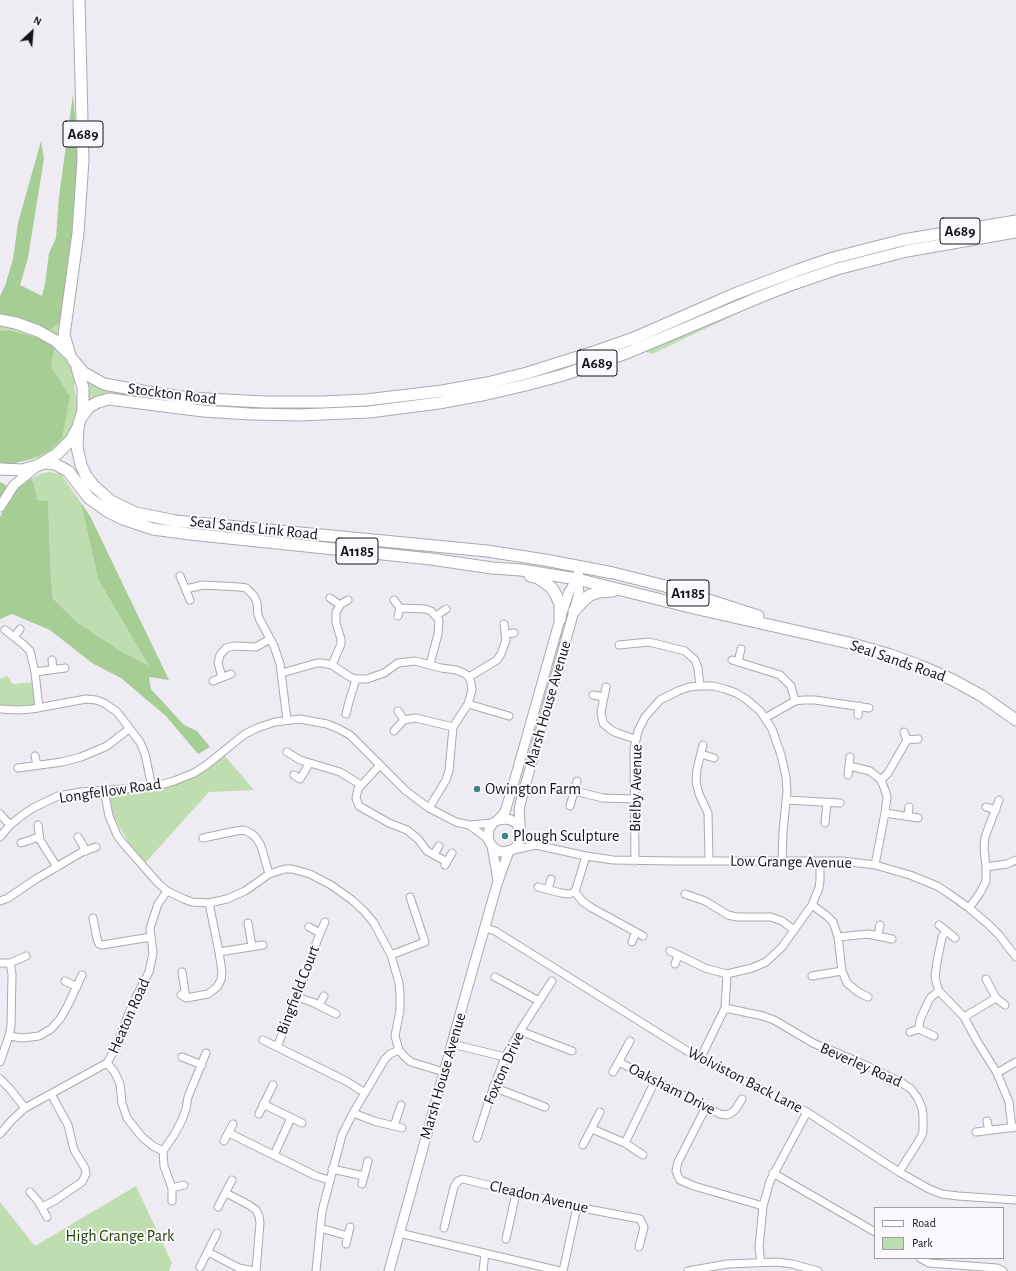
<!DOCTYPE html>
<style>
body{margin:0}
#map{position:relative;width:1016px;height:1271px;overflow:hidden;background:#efebf3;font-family:"Alegreya Sans",sans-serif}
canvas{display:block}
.legend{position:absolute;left:874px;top:1207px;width:130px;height:52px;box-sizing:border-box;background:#fcf9fe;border:1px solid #a09da1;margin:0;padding:5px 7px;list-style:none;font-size:12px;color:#151316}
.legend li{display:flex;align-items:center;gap:8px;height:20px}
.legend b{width:20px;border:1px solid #a09da1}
.north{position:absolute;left:12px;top:12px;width:40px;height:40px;-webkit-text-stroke:3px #fcf9fe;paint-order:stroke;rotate:26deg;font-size:11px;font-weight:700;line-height:16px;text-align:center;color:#151316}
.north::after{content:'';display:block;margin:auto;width:14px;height:18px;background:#151316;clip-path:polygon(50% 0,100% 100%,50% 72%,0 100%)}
</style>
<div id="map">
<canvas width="1016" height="1271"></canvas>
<ul class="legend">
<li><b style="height:5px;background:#fff"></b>Road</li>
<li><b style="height:11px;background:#bfdeb0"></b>Park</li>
</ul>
<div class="north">N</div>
</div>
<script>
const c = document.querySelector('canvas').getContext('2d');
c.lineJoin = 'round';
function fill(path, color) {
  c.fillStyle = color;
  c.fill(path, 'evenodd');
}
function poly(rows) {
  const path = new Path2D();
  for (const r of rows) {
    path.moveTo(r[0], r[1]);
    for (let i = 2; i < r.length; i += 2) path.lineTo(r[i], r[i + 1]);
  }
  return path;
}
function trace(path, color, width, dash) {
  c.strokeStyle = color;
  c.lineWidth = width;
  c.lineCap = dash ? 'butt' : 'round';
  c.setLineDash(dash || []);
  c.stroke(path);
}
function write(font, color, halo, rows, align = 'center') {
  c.font = font + ' "Alegreya Sans",sans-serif';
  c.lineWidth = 4;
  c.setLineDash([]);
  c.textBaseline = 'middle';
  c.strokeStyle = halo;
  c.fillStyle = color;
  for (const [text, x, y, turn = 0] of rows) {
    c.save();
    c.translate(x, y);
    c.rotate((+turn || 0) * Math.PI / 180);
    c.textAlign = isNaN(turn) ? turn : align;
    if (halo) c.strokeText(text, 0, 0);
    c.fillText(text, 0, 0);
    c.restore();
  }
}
fill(poly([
 [751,307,652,354,646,352,647,350],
 [61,322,60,337,58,338,48,331],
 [0,326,8,327,39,338,9,330,0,331],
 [55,347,67,360,74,371,77,380,74,385,75,394,79,398,78,403,76,418,70,431,64,441,39,460,35,458,49,451,66,414,70,396,51,366],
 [87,380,276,407,276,411,89,401],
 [50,472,61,474,81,503,98,579,150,667,122,652,75,622,53,597,51,578,48,501,37,501,34,483,30,479,40,474],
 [7,676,13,684,33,682,36,705,18,708,0,706,0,679],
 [225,756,254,790,209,792,145,863,129,843,115,819,109,801,112,794,153,791,186,781,205,771],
 [136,1186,172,1263,169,1271,0,1271,0,1202,35,1246]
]), '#bfdeb0');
fill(poly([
 [73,94,79,166,71,254,61,322,48,331,0,316,0,296,5,286,13,259,18,223,41,141,44,158,28,258,20,285,42,296,45,284,49,253,56,238,59,197],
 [9,330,39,338,55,347,51,366,70,396,62,438,49,451,32,459,11,464,0,463,0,331],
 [30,479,34,483,37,500,48,501,51,578,53,598,76,622,122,652,149,666,98,579,81,503,90,516,169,680,149,677,151,689,184,725,197,731,210,747,198,754,166,716,121,678,92,663,50,630,12,614,0,619,0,517,12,494],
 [0,482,6,485,7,490,0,500]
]), '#a6cd93');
const minor = poly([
 [180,576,190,600],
 [186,589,203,585,240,587,246,588,254,596,257,603,258,615,260,620,274,646,280,664,287,720],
 [330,598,340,605],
 [394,600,400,608,398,616],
 [400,608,425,609,431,611,439,620,438,634,430,664],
 [436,616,446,609],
 [5,630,23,644,30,651,35,672,39,708],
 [505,634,514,633],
 [14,637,20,629],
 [619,645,649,642,685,651,695,660,698,668,700,686],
 [52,660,53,669],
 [732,660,780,675,791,686,795,701],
 [738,662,741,649],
 [332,665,341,644,341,639,336,623,336,612,341,604,348,600],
 [35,672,65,668],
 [282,673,317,663,322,663,332,665,350,677,356,679,367,679,384,673,398,663,415,661,441,668,456,670,464,673,469,677,471,683,472,690,468,704,453,727,449,771,446,780,429,808],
 [222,677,218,663,220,655,226,648,234,646,256,647,270,639],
 [469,677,497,660,501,654,506,640,504,624],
 [213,681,231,674],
 [606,687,601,712,603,723,611,730,617,733,635,739],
 [593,695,604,697],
 [468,704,509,716],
 [0,709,17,710,32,709,86,699,96,700,104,703,117,712,140,742,145,754,152,787],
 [398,711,404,720],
 [346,714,349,702,356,679],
 [858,715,859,706],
 [765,718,795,701,804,700,815,700,869,708],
 [394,731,404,720,416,718,453,727],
 [904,732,907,740,918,739],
 [703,745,697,769,696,782,699,794,708,813,709,861],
 [287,752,300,760,340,772,361,785],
 [701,754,714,758],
 [35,756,37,765],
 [380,765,358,789,356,798,359,806,389,823,407,830,418,839,427,851,447,862],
 [849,766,870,771,881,780,885,790,887,797,885,813,875,865],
 [18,768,62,762,81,757,107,746,129,729],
 [294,775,300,779,309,764],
 [848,775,850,757],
 [881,780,888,773,907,740],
 [104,790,109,816,117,835,122,842,158,883,167,891,184,899,192,902,209,903,227,899,245,891,269,874,285,869,292,869,310,874,331,885,352,900,364,911,374,923,391,955,399,983,400,995,400,1010,395,1036,399,1050,405,1057,411,1062,444,1072],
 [574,791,603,798,634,799],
 [786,800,840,803],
 [570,806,577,781],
 [986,807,996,810],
 [885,813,918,818],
 [0,814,10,825],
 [908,816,909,807],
 [825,823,827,803],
 [38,825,40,840,57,867],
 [469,825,488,839],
 [521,835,536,845,586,856,613,860,674,861,842,861,875,865,910,875,937,886,948,893,969,908,988,924,999,935,1016,957],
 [0,837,10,825,24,814,33,808,58,796,81,792,152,787,174,781,194,773,205,766,245,734,257,728,275,722,300,719,327,724,339,729,350,735,406,791,429,808,456,822,469,825,493,823],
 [78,837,86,851],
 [203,838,236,831,244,830,252,834,257,839,261,846,269,874],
 [21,843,39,837],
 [513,850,536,845],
 [434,854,439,846],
 [586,856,575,892,583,902,592,908,643,936],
 [635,861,634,749,638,731,645,717,660,700,678,691,689,687,700,686,713,686,725,689,736,693,746,699,760,711,772,729,781,755,786,777,787,791,783,832,782,860],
 [445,865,452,853],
 [986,867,1007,864,1016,860],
 [538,887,561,893,569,894,575,892],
 [548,889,551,879],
 [685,894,705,901,728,915,737,917,771,917,782,921,794,930],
 [0,901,8,898,36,879,82,852,96,847],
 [812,905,827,916,833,922,838,937,842,971,847,983,858,992,868,997],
 [969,908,980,893,986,881,986,867,984,848,985,837,999,800],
 [93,918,97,939,99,944,102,945,151,937],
 [248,923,252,946],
 [939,925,955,938],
 [309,927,320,933],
 [485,928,495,931,700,1059,807,1112,899,1172,929,1189,942,1194,958,1196,1016,1200],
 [946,931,942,937,937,962,935,977,937,985,939,991,964,1017,977,1041,997,1073,1009,1102,1012,1128],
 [878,935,880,925],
 [838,937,868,934,892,939],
 [632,942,636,932],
 [670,951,705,968,727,974,752,968,766,962,782,947,812,905,819,888,820,880,820,861],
 [219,952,263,945],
 [391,955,425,942,410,897],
 [0,963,10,963,26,956],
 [675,964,678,956],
 [182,972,186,998],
 [812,976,842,971],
 [495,977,539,1001],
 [986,979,996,998,1005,1005],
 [65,981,77,987],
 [181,995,186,998,208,994,217,987,221,980,222,972,219,952,209,903],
 [297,997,312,1002,336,1014],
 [319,1005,324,996],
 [725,1008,763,1016,774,1020,813,1043,861,1063,902,1083,911,1089,917,1097,922,1108,923,1115,923,1132,920,1139,899,1172],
 [964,1017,996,998],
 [919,1029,920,1020,928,1002,931,997,939,991],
 [520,1031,572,1051],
 [910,1032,919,1029,934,1036],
 [9,1036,22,1038,31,1037,39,1036,51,1029,60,1019,67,1007,82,975],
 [263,1040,346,1081,365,1093],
 [452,1044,505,1057],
 [277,1047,297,997,320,933,325,922],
 [182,1057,202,1065],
 [700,1059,725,1008,727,974],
 [0,1062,9,1036,11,1026,12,974,10,963],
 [619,1062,720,1114,727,1115,731,1113,735,1110,742,1099],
 [107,1063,115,1073,120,1084,122,1103,127,1118,142,1137,153,1146,163,1151],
 [613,1072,630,1041],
 [997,1073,1016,1062],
 [0,1079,10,1089,25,1108],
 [493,1087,545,1107],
 [263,1104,302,1123],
 [401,1105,394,1126,402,1128],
 [706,1107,678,1162,676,1171,678,1176,680,1180,694,1186,763,1206],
 [353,1113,374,1121,394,1126],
 [259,1114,273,1085],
 [987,1121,989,1130],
 [592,1129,625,1143,643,1155],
 [976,1132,1016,1127],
 [229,1133,316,1176,329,1180],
 [0,1134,12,1120,25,1108,107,1063,115,1049,132,1005,149,972,153,953,150,929,152,922,158,904,167,891],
 [477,1138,489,1100,505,1057,520,1031,552,981],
 [224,1141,233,1124],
 [625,1143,655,1081],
 [583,1145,600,1112],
 [274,1155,291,1118],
 [332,1169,364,1176],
 [773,1173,875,1232],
 [362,1184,368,1161],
 [172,1188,184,1185],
 [30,1192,38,1201,47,1217],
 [226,1193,249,1205,256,1210,259,1216,260,1223,256,1271],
 [172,1201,172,1188,164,1166,163,1151,174,1135,182,1120,186,1109,188,1097,206,1053],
 [42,1207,54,1201,82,1182,86,1174,85,1168,74,1150,68,1125,51,1094],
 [218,1207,232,1180],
 [320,1228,348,1236],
 [444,1228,454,1187,458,1181,463,1179,577,1207,640,1219,644,1227,639,1247],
 [399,1233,560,1271],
 [506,1239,516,1193],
 [346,1244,350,1227],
 [208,1252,239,1268,254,1271],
 [920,1258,929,1263,997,1268,1003,1271],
 [761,1262,759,1248,763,1206,770,1181,807,1112],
 [200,1267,217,1233],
 [316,1271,322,1211,342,1135,353,1113,385,1059,390,1054,399,1050],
 [483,1271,485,1253],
 [563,1271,577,1207],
 [688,1271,727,1264,777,1262,792,1264,818,1271]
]);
const tertiary = poly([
 [0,507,14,485,35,468],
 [498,820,505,812,514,782,560,619,569,592,577,579],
 [520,830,516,823,511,820,506,819,498,820,493,823,489,829,488,839,492,846,495,849,502,852,512,850,518,845,520,840,521,835,519,810,521,801,574,611,579,593,577,579,580,567],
 [492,846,498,880],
 [389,1271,466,993,498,881,509,851]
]);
const primary = poly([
 [78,427,77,447,81,465,86,476,93,485,111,501,136,513,176,521,487,551,545,560,613,573,665,586,758,616],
 [44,463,55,464,68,471,89,498,107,511,123,519,153,529,190,534,431,559,492,568,521,570,577,579,694,608,849,643,891,655,923,667,953,680,982,696,1016,720],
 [530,576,538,578,551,587,556,595,560,604,560,619],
 [574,611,583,601,590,595,599,592,613,591]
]);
const trunk = poly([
 [0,320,16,323,38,331,56,341,67,352],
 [70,355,64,335,78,233,83,160,79,0],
 [73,360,84,373,104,384,148,392,188,398,265,402,322,402,366,400,442,391,487,383,527,373,597,351,634,338,737,293,798,270,833,258,903,240,1016,221],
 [81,418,89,407,98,402,109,399,203,411,250,414,300,415,369,412,439,403,487,394,526,385,563,375,629,352,760,297,793,284,837,269,907,251,1016,232],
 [0,469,22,470,39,465,57,454,71,440,78,427,83,410,83,388,77,368]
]);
trace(minor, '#aca8b0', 9);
trace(tertiary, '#aca8b0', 11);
trace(primary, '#aca8b0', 13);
trace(trunk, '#aca8b0', 13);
trace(minor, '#fff', 7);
trace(tertiary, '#fff', 9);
trace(primary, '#fff', 11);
trace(trunk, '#fff', 11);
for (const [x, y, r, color] of [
 [477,789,4,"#3d8584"],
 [505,836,4,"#3d8584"]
]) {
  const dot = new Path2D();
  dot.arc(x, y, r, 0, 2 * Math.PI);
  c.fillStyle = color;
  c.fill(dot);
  trace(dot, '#fcf9fe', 1.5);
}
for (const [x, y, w] of [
 [83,134,40],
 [960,231,40],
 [597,363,40],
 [357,551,42],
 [688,593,42]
]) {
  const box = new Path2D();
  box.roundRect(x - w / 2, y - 13, w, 26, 3);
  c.fillStyle = '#fcf9fe';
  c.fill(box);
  trace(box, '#151316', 1);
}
write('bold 15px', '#151316', null, [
 ["A689",83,134],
 ["A689",960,231],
 ["A689",597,363],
 ["A1185",357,551],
 ["A1185",688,593]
]);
write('16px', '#151316', '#fcf9fe', [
 ["Stockton Road",172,394,7],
 ["Seal Sands Link Road",254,528,6],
 ["Seal Sands Road",898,661,19],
 ["Marsh House Avenue",548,704,-74],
 ["Bielby Avenue",636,788,-89],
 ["Longfellow Road",110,791,-8],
 ["Low Grange Avenue",791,862,1],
 ["Bingfield Court",298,990,-69],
 ["Heaton Road",129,1016,-66],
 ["Beverley Road",861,1065,24],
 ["Foxton Drive",504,1068,-66],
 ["Marsh House Avenue",443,1076,-74],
 ["Wolviston Back Lane",745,1080,27],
 ["Oaksham Drive",672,1089,27],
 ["Cleadon Avenue",539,1197,13]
]);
write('16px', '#151316', '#fcf9fe', [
 ["Owington Farm",485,789],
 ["Plough Sculpture",513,836]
], 'left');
write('16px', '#204307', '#fcf9fe', [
 ["High Grange Park",120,1236]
]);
</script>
